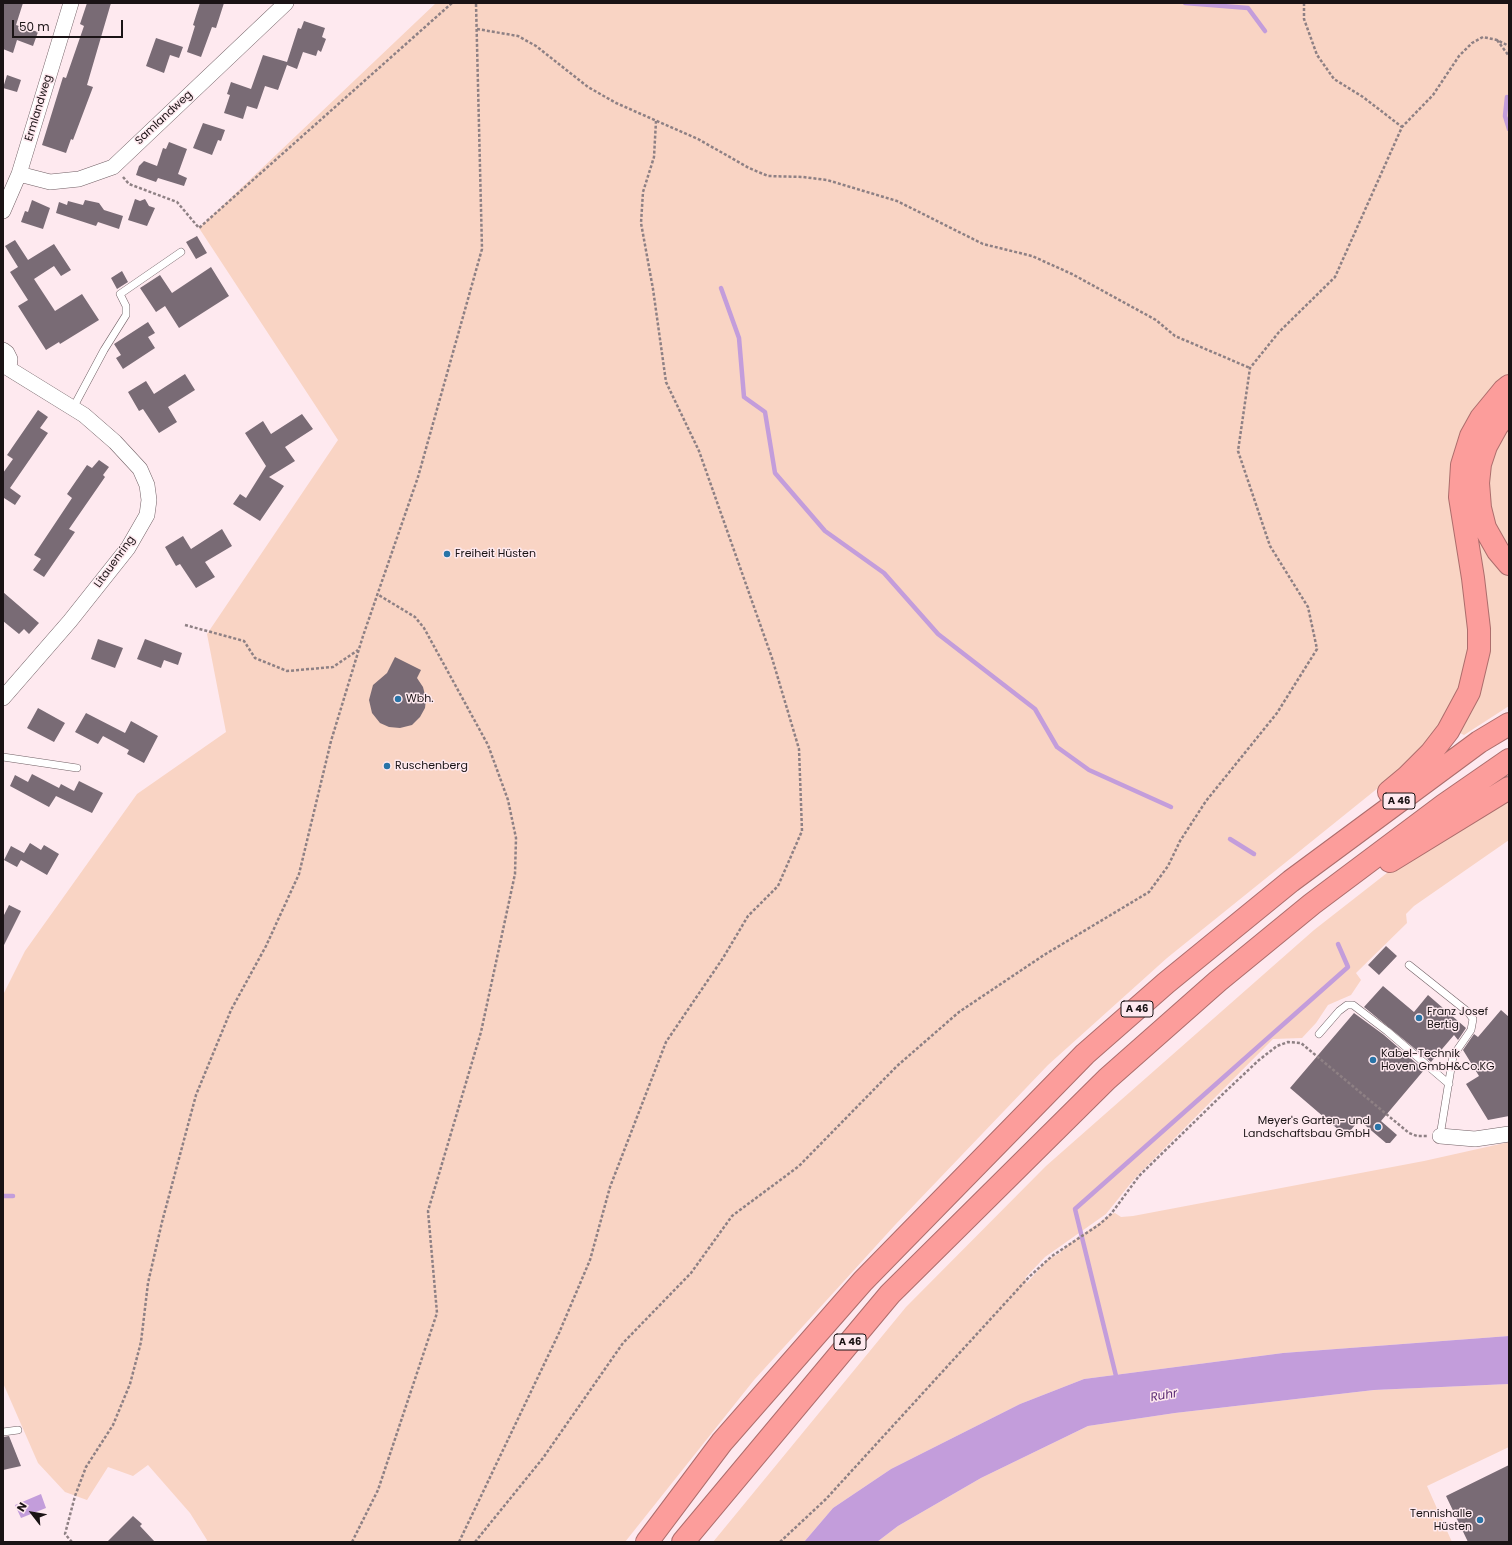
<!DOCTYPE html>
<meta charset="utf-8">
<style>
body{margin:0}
#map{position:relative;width:1512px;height:1545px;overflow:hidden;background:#fee9ef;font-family:Poppins,sans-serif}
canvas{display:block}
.frame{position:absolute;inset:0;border:4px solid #1a1315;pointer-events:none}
.north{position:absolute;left:12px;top:1493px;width:40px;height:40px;-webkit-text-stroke:3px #fee9ef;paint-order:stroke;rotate:301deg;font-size:11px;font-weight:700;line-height:16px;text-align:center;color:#1a1315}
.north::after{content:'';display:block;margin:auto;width:14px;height:18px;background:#1a1315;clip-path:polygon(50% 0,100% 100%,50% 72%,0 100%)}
.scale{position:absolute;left:12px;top:20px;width:111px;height:18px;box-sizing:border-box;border:2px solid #1a1315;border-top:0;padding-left:5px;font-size:12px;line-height:14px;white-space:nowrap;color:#1a1315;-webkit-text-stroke:3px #fee9ef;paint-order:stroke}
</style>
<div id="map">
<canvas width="1512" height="1545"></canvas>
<div class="frame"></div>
<div class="north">N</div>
<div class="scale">50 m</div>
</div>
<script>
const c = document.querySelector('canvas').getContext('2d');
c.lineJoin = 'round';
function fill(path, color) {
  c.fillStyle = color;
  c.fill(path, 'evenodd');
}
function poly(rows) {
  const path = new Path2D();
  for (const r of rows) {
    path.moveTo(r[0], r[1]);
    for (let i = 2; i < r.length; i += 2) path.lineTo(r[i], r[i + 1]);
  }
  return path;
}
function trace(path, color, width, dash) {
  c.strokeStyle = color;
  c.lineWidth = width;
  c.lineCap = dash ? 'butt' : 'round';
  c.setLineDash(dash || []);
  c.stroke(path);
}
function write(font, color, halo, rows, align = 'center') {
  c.font = font + ' Poppins,sans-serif';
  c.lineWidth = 3;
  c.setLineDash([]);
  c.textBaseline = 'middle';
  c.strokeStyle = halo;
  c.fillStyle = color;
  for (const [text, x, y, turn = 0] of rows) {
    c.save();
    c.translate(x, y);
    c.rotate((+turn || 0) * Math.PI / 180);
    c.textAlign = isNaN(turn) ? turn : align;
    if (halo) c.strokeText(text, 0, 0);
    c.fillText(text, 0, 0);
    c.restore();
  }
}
fill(poly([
 [436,3,1509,3,1509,706,1464,735,1442,724,1404,767,1167,958,1048,1065,895,1225,754,1380,625,1542,206,1542,207,1540,190,1513,148,1465,133,1476,108,1467,87,1500,65,1492,38,1463,3,1383,3,995,25,951,137,794,226,732,207,634,338,440,199,228],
 [1509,799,1509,840,1414,906,1406,914,1407,923,1356,973,1361,980,1351,995,1328,1005,1316,1023,1302,1038,1273,1039,1135,1178,1106,1214,1045,1257,1025,1278,1027,1283,1047,1260,1060,1253,1065,1247,1111,1214,1115,1213,1121,1217,1133,1216,1424,1161,1509,1142,1509,1336,1283,1353,1084,1379,1020,1404,891,1469,833,1508,804,1542,713,1542,906,1307,1046,1166,1314,930,1401,862],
 [1509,1384,1509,1447,1427,1486,1452,1542,877,1542,898,1526,981,1478,1088,1426,1175,1413,1374,1390]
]), '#f9d4c4');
fill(poly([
 [1509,1336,1509,1384,1374,1390,1175,1413,1088,1426,981,1478,898,1526,877,1542,804,1542,833,1508,891,1469,1020,1404,1084,1379,1283,1353],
 [41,1494,46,1508,21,1518,15,1505]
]), '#c39ddb');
trace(poly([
 [1185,3,1248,8,1265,31],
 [1507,97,1505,116,1509,129],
 [721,288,739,338,744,397,765,412,775,473,825,531,884,573,938,634,1035,709,1057,747,1089,770,1171,807],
 [1230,839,1254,854],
 [3,1196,13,1196],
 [1117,1380,1075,1209,1348,967,1338,944]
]), '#c39ddb', 4.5);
fill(poly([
 [3,3,23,3,16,25,38,32,33,46,17,40,13,53,3,49],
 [87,3,111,3,87,85,93,87,73,140,71,139,66,153,42,145,63,77,66,78,84,26,80,24],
 [200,3,224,3,216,28,212,27,201,57,187,52,195,26,193,25],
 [304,21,325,28,322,37,326,39,321,52,318,50,316,56,303,52,297,69,287,65,278,90,265,86,257,109,247,106,243,119,224,113,230,95,227,94,231,82,251,89,263,55,287,62,298,28,301,29],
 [156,38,183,47,179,58,170,55,164,73,146,66],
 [7,75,21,80,17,92,3,88],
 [203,123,225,130,221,141,218,140,212,155,193,148],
 [169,142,187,149,178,174,187,178,184,186,158,178,156,182,136,175,139,166,144,161,157,166,163,148,166,149],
 [135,199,140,201,145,199,149,206,155,208,147,226,128,220],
 [32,200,50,208,43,229,21,222,25,211,28,212],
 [85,200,99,203,104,210,123,216,119,229,98,222,96,226,56,213,59,202,67,205,68,201,83,205],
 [197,236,207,253,196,259,186,242],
 [15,240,28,260,54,244,71,270,61,276,54,266,34,279,55,311,82,294,99,320,60,344,59,342,46,350,18,306,28,300,10,272,18,267,5,246],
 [211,267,229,296,179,328,165,306,156,312,140,288,160,275,172,293],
 [122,271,128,282,117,289,111,278],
 [148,322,155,333,148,337,155,348,123,369,116,358,121,355,114,344],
 [185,374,195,390,168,407,177,422,159,433,143,409,139,411,128,392,146,381,154,394],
 [38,410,48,417,40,428,48,433,10,488,21,496,15,505,4,498,3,499,3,473,13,459,7,455],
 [302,414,313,429,285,447,295,461,269,477,284,486,260,521,233,504,240,494,246,498,266,466,245,433,263,421,271,434],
 [99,460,109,467,103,475,105,477,69,529,75,532,44,577,33,570,41,559,34,555,72,498,67,494,87,465,92,468],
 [222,529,232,546,205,562,215,577,196,588,180,564,176,566,165,547,183,536,191,549],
 [3,592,39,623,29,634,24,629,19,634,3,621],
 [98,639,123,648,115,668,91,659],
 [145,639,182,653,178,665,164,660,161,668,137,659],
 [395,657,421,670,417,678,423,687,426,699,425,708,420,717,412,725,400,728,389,727,380,723,372,713,369,700,373,685,387,673],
 [38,708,65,723,54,742,27,728],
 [86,713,125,733,131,721,158,736,144,763,127,754,129,750,103,736,98,744,75,732],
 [32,774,59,788,61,784,74,791,79,781,103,793,92,813,56,796,49,807,10,786,15,775,28,782],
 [30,843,41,850,44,845,59,854,47,875,21,860,17,867,4,860,11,846,24,853],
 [9,905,21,911,3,947,3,917],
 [1386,946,1397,956,1379,975,1368,965],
 [1383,986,1414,1012,1428,995,1466,1028,1458,1040,1454,1035,1431,1062,1364,1007],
 [1501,1010,1509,1017,1509,1116,1488,1120,1466,1084,1479,1076,1463,1050,1474,1034,1478,1037],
 [1354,1013,1384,1035,1424,1070,1381,1121,1397,1135,1390,1143,1386,1143,1359,1120,1346,1136,1290,1088],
 [9,1436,21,1466,3,1470,3,1437],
 [1509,1465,1509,1542,1468,1542,1446,1496],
 [133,1516,142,1524,140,1526,155,1542,107,1542]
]), '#796b75');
const service = poly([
 [73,408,104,350,126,315,126,306,120,294,181,252],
 [3,757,77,768],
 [1409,965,1468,1012,1473,1019,1471,1030,1453,1056,1440,1136],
 [1319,1034,1339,1011,1347,1005,1353,1005,1387,1031,1449,1084],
 [3,1432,18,1430]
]);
const minor = poly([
 [19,174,50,182,79,179,113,167,286,3],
 [3,211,19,174,71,3],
 [3,350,7,353,10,359,9,368],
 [3,365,84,415,115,442,140,469,147,485,149,500,147,515,128,548,70,621,3,698],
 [1440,1136,1475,1139,1509,1134]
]);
const motorway = poly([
 [1509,411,1497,426,1486,446,1480,464,1478,483,1480,508,1485,528,1498,551,1509,564],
 [1389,792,1407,777,1431,753,1448,731,1469,692,1479,650,1479,629,1473,578,1460,497,1462,465,1471,436,1481,418,1504,390,1509,386],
 [1390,861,1509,788],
 [647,1542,722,1442,863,1281,1085,1054,1166,983,1291,881,1479,742,1509,724],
 [683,1542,890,1294,1107,1079,1218,981,1312,904,1444,805,1509,760]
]);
trace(service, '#716065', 8);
trace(minor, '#716065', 16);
trace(motorway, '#ad6d6c', 24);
trace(poly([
 [1304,3,1304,19,1317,55,1334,79,1363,97,1402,127],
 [477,29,518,36,536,46,588,87,616,103,698,139,749,168,768,176,803,177,827,180,897,201,983,244,1032,256,1072,274,1156,320,1175,336,1250,368],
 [1497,40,1509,56],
 [123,177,129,184,177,202,199,228,452,3],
 [185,625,244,641,255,658,287,671,333,667,358,650],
 [72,1542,65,1534,75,1496,86,1467,113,1425,130,1384,141,1342,148,1283,162,1222,196,1095,231,1010,266,946,299,874,331,741,363,636,418,477,482,249,476,3],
 [352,1542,378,1490,437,1313,428,1211,481,1032,515,874,516,838,508,800,488,745,424,628,415,617,377,594],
 [459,1542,559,1333,590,1260,610,1187,666,1042,723,958,748,916,778,886,802,831,799,749,772,658,699,451,666,382,653,289,641,223,643,192,654,157,656,121],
 [475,1542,543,1458,623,1343,691,1273,732,1216,799,1166,897,1066,959,1012,1044,955,1149,892,1168,866,1180,841,1206,801,1277,713,1317,649,1308,607,1270,546,1238,451,1250,368,1279,332,1335,277,1402,127,1433,95,1459,56,1472,43,1483,37,1497,40,1509,46],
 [780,1542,826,1499,1029,1277,1052,1256,1100,1224,1111,1214,1139,1176,1226,1091,1259,1060,1277,1046,1288,1042,1301,1043,1409,1133,1417,1136,1427,1136]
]), '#8e8084', 2.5, [3, 2]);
trace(service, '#fff', 7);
trace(minor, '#fff', 15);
trace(motorway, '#fc9d9b', 22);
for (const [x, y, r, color] of [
 [447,554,4,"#2974a7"],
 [398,699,4,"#2974a7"],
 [387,766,4,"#2974a7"],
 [1419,1018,4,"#2974a7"],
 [1373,1060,4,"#2974a7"],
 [1378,1127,4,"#2974a7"],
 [1480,1520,4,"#2974a7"]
]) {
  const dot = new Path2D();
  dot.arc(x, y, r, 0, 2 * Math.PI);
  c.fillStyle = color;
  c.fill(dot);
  trace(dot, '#fee9ef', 1.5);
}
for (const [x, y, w] of [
 [1399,801,32],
 [1137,1009,32],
 [850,1342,32]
]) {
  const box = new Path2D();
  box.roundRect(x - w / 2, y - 8, w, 16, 3);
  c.fillStyle = '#fee9ef';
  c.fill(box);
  trace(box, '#1a1315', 1);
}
write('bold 10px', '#1a1315', null, [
 ["A 46",1399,801],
 ["A 46",1137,1009],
 ["A 46",850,1342]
]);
write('11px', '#1a1315', '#fee9ef', [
 ["Ermlandweg",39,108,-73],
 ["Samlandweg",164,118,-43],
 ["Litauenring",115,562,-54]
]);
write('11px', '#1a1315', '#fee9ef', [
 ["Freiheit Hüsten",455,554],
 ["Wbh.",406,699],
 ["Ruschenberg",395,766],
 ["Franz Josef",1427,1012],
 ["Bertig",1427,1025],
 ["Kabel-Technik",1381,1054],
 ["Hoven GmbH&Co.KG",1381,1067],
 ["Meyer's Garten- und",1370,1121,"right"],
 ["Landschaftsbau GmbH",1370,1134,"right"],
 ["Tennishalle",1472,1514,"right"],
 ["Hüsten",1472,1527,"right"]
], 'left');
write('italic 12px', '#5a2a73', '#fee9ef', [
 ["Ruhr",1164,1396,-10]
]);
</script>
